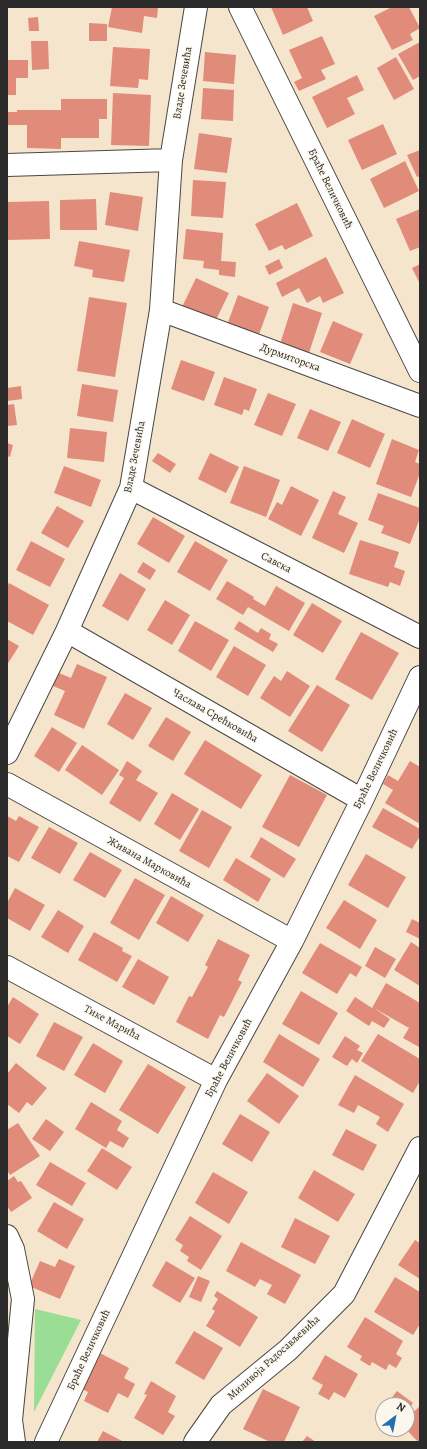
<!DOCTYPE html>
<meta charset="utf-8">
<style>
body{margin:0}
#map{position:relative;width:427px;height:1449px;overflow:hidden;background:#f5e5cd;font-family:Alegreya,serif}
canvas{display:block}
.frame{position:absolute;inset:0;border:8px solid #2b2b2b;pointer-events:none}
.north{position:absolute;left:375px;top:1397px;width:40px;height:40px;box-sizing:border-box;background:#fbf7ec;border:1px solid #a8a59f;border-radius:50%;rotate:32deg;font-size:11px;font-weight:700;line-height:16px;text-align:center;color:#2b2b2b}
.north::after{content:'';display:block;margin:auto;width:14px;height:18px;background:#1f6fb2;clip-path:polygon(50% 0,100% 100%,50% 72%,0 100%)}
</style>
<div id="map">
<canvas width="427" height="1449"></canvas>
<div class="frame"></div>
<div class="north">N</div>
</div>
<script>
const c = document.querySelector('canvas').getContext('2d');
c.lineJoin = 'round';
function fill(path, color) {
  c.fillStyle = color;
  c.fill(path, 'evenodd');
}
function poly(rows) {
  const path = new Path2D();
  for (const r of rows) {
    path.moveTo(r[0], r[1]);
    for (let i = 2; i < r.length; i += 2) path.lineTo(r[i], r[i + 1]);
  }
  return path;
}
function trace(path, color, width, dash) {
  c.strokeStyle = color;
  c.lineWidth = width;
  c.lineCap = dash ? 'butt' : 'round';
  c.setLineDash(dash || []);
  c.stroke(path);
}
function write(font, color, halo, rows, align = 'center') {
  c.font = font + ' Alegreya,serif';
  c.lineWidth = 3;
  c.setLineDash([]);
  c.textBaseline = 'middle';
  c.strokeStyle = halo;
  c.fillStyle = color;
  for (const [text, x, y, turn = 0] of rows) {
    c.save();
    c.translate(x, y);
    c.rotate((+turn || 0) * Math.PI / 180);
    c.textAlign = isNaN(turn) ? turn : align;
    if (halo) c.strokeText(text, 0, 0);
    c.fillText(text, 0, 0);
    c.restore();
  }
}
fill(poly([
 [35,1309,81,1320,34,1412]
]), '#9add94');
fill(poly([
 [112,7,158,7,157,18,144,16,142,33,108,27],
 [271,7,307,7,313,21,283,35],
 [392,7,409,7,420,28,410,34,413,40,392,50,374,16],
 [38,17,39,31,29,31,28,18],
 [89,23,107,24,107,41,89,41],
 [322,36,335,64,321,70,326,79,299,91,294,82,302,78,289,50],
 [31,41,48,41,49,69,32,70],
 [420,42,420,76,413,80,398,54],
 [113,47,150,49,148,80,139,79,138,88,110,86],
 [205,52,236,55,234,84,203,81],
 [396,57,414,89,394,100,377,68],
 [7,60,28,60,28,78,16,78,16,95,7,95],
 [357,75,364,90,347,98,355,114,327,128,312,97],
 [203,88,234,90,233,121,201,119],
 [113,93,151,95,149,146,111,145],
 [61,99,107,99,107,119,99,119,99,138,61,138,61,149,27,148,27,125,7,125,7,112,17,112,17,110,61,110],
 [383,124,397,154,362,170,348,140],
 [199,133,232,138,227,173,194,169],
 [420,150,420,176,417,177,407,155],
 [405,161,419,191,384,208,370,179],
 [193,180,226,182,223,218,191,216],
 [110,192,143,197,138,231,105,225],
 [96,199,97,230,60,230,60,200],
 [49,201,50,239,7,240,7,202],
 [297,203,313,236,285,250,282,245,269,251,255,224],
 [420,209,420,247,410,251,396,219],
 [186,229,223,233,221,261,236,262,235,277,219,275,219,270,203,268,204,261,183,259],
 [79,241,130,250,124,282,92,277,93,270,74,266],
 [326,257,344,293,323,303,320,296,307,303,299,288,282,297,276,283],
 [279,259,283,268,269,275,265,266],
 [420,264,420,284,412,268],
 [196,278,229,293,215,322,182,307],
 [238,295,269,307,258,337,227,325],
 [89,297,127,303,115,377,77,371],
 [293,303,322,313,309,353,280,344],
 [333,321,363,334,350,364,320,352],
 [181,360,215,372,204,401,171,389],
 [224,377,257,389,249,411,244,409,242,415,214,405],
 [82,384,118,390,113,422,77,416],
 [21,386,22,399,7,401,7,388],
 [268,393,296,404,282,436,254,425],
 [14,404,17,425,7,426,7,405],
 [310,409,341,422,328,451,297,438],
 [352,419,385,434,370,468,337,453],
 [70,428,107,432,104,462,67,458],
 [392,439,419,450,415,462,420,464,420,473,411,497,376,484],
 [7,443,13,445,10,457,7,456],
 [158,453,176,464,170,473,152,461],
 [210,453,239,467,226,493,198,479],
 [64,466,101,480,91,507,54,493],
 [244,466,280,480,266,517,230,503],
 [291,486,319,500,301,536,268,519,277,502,282,505],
 [333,491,346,497,338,514,358,523,344,553,312,538],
 [378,493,420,508,420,518,410,544,381,533,384,526,368,520],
 [57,506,84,521,68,548,41,533],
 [153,517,185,536,169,563,137,544],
 [360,540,399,552,394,567,405,571,400,586,390,582,388,587,349,574],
 [31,541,65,559,50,587,16,570],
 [195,541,228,560,210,591,177,572],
 [143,562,156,570,150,580,137,572],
 [120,573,146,589,128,621,102,606],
 [227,581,254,597,253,599,265,606,276,586,305,603,289,631,248,607,243,615,216,599],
 [9,583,49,605,33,635,7,621,7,587],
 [165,600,190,615,172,645,147,630],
 [312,603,342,621,323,653,293,635],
 [195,621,229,640,211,671,178,651],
 [239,621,258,633,261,628,271,634,269,639,278,644,273,652,234,629],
 [361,632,399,653,372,700,335,679],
 [7,639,19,646,7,665],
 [234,646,266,665,248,696,216,677],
 [77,664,107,677,84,729,54,715,65,691,46,683,52,670,71,678],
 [287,671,310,686,290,717,260,698,274,676,281,681],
 [317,685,350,705,322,752,288,731],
 [125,693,152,708,133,740,107,724],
 [166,717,191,732,173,761,148,746],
 [52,727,77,743,59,772,34,756],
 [205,740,262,775,241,809,184,774],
 [82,745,119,770,102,795,65,770],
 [127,761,142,771,136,780,158,793,140,822,109,803,124,778,119,775],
 [410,761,420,767,420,824,385,803,393,790,383,784,388,775,398,781],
 [290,775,327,795,299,847,262,827],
 [172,793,199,809,180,840,154,824],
 [383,808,420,829,420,836,412,849,372,827],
 [202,810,232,827,209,868,179,851],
 [7,816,16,821,19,816,39,827,19,862,7,856],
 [49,827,78,843,60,874,31,858],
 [261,837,296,859,284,878,250,857],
 [90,852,122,870,105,898,73,880],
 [366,854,406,877,388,908,348,885],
 [236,858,271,879,258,902,223,880],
 [135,878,165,895,139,940,110,923],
 [15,888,45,905,30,931,7,918,7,903],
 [171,896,204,915,188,942,156,923],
 [344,900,377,920,360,949,326,928],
 [58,910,84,926,68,953,41,937],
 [412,919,420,923,420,939,406,932],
 [94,932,123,948,122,951,132,956,117,982,78,960],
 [218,939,250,955,238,980,242,982,224,1017,220,1015,208,1039,176,1022,189,996,192,997,208,967,205,965],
 [411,942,420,948,420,986,394,970],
 [320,943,362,967,356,977,350,973,337,994,302,973],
 [375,947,396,959,385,978,365,966],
 [138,959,169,977,154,1005,122,987],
 [386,983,420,1003,419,1047,403,1038,409,1028,374,1008,390,1019,384,1028,372,1021,369,1026,346,1011,355,997,372,1008],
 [301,991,338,1013,319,1045,282,1024],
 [13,997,39,1014,20,1044,7,1036,7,1007],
 [54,1022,83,1037,64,1071,36,1056],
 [279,1034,320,1059,303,1087,263,1062],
 [378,1034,420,1059,420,1081,413,1093,361,1061],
 [345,1036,360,1046,357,1050,363,1053,357,1063,352,1059,347,1066,332,1057],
 [93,1043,123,1061,105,1093,74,1075],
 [16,1063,47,1088,32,1106,27,1102,19,1113,7,1104,7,1074],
 [148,1064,186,1087,158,1134,119,1110],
 [267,1073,299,1096,279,1124,247,1101],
 [355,1075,404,1104,388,1132,376,1124,380,1117,358,1105,354,1113,338,1105],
 [91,1102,122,1121,117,1130,129,1138,123,1148,110,1141,106,1148,75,1129],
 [240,1114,270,1132,252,1162,222,1144],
 [46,1119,64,1132,50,1151,32,1139],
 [18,1123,40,1156,10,1175,7,1170,7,1130],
 [346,1129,377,1145,363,1171,332,1155],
 [102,1148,132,1167,117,1190,87,1171],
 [50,1162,86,1183,72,1206,36,1185],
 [314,1170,355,1194,338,1222,298,1198],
 [213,1172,248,1192,229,1224,195,1203],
 [14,1176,18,1182,21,1181,32,1198,11,1212,7,1206,7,1181],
 [54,1202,84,1219,67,1249,37,1231],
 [190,1216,222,1236,201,1270,187,1261,189,1257,180,1251,183,1245,175,1240],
 [295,1218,330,1236,315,1264,281,1247],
 [415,1240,420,1243,420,1279,398,1265],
 [241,1242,301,1275,285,1304,267,1294,272,1285,260,1279,255,1287,226,1271],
 [59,1259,75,1266,60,1299,29,1286,40,1261,55,1267],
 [166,1261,195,1278,180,1303,152,1286],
 [198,1276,210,1281,201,1302,189,1297],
 [395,1277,420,1292,420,1324,413,1335,374,1312],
 [217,1291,258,1317,240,1347,206,1326,215,1311,212,1309,218,1299,214,1296],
 [365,1317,403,1341,396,1354,402,1358,396,1368,389,1364,386,1370,372,1362,370,1366,360,1360,362,1356,347,1347],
 [194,1331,223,1348,204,1380,175,1363],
 [94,1350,129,1368,124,1378,135,1384,128,1398,118,1393,108,1413,84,1401,88,1392,76,1386],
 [325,1355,358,1374,345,1398,334,1392,329,1400,318,1394,323,1385,312,1379],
 [151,1381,176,1396,168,1412,175,1416,163,1435,134,1418,147,1395,144,1394],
 [263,1389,300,1407,284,1442,270,1442,243,1429],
 [397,1391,413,1403,407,1411,407,1405,386,1405],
 [420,1406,420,1442,418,1442,406,1429,407,1429,407,1418],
 [103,1431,124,1442,97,1442],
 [307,1436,316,1442,302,1442]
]), '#e18b7a');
const street = poly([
 [240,7,420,371],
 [7,165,171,160],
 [161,310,420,406],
 [131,488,420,637],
 [67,631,362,800],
 [7,753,67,631,131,488,161,310,171,160,196,7],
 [7,784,292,941],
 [7,967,216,1080],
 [7,1236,13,1249,23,1299,11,1420,14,1442],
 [46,1442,216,1080,292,941,362,800,420,677],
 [195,1442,221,1405,288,1350,344,1294,420,1148]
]);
trace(street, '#494743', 24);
trace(street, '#fff', 22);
write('11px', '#2b2b2b', '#fbf7ec', [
 ["Владе Зечевића",183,83,-81],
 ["Браће Величковић",330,189,64],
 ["Дурмиторска",290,358,20],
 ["Владе Зечевића",135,457,-79],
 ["Савска",276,563,27],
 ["Часлава Срећковића",215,716,30],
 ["Браће Величковић",376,769,-64],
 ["Живана Марковића",149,863,29],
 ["Тике Марића",112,1023,28],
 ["Браће Величковић",229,1058,-62],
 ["Браће Величковић",89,1350,-65],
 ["Миливоја Радосављевића",274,1358,-42]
]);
</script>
